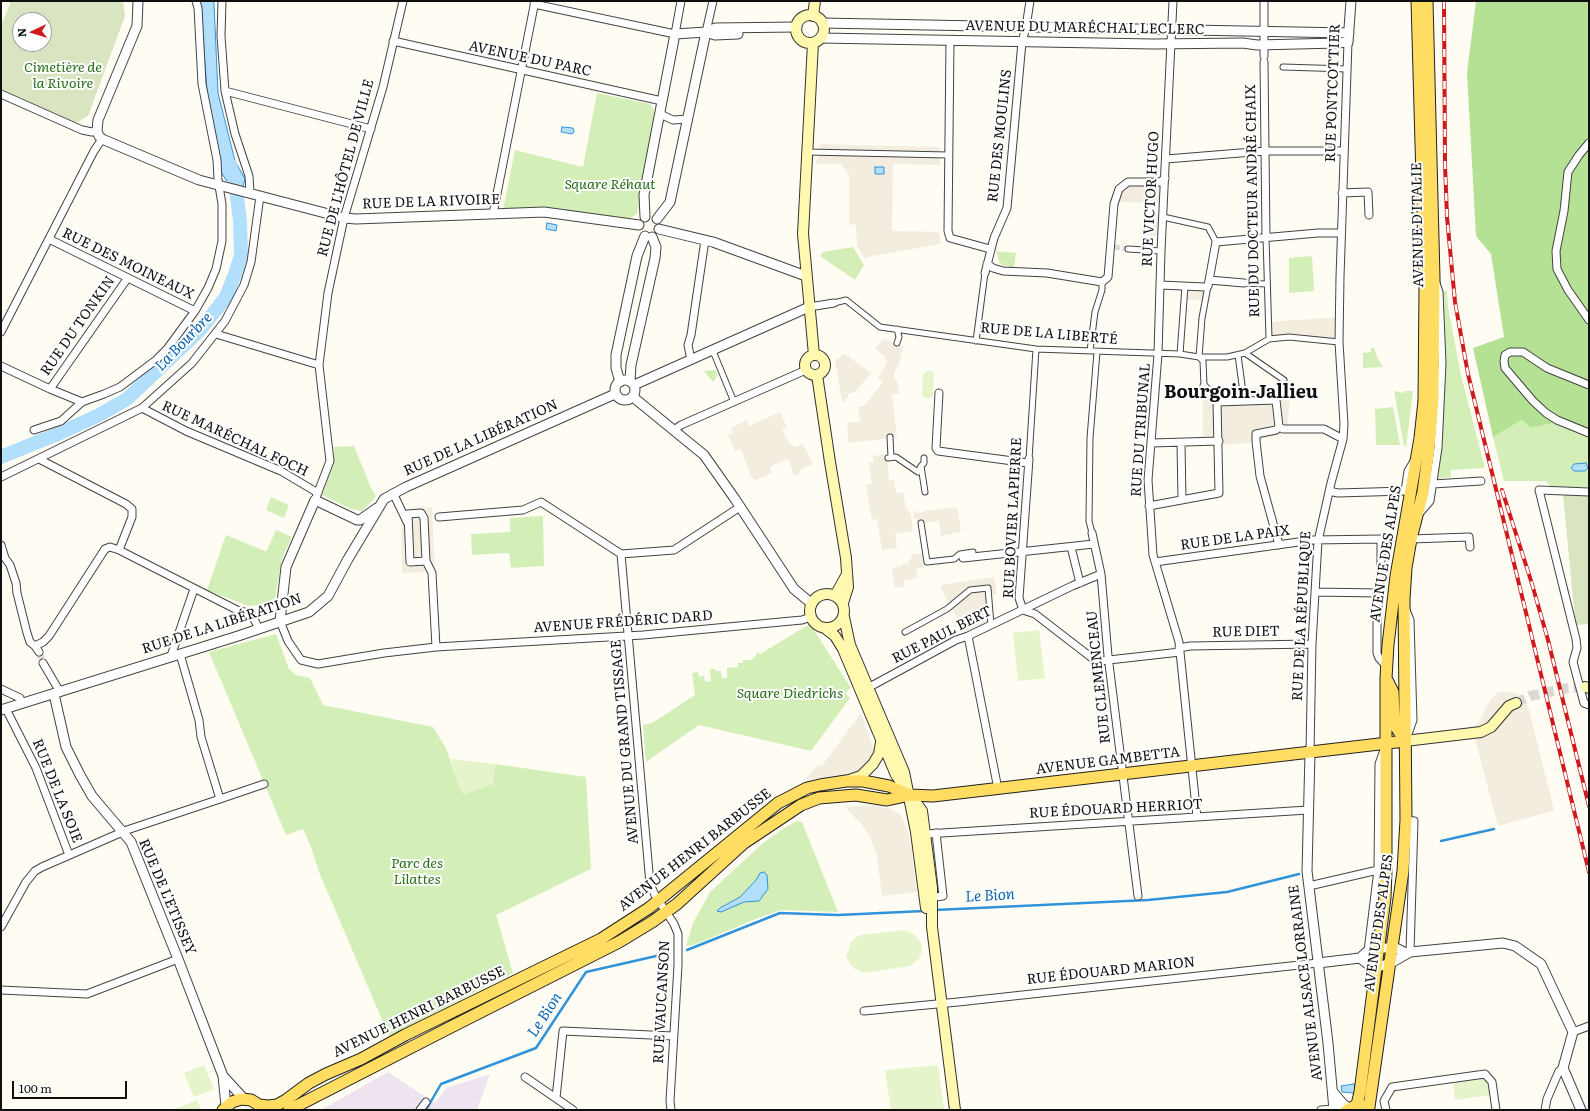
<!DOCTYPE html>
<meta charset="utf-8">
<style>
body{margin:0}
#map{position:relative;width:1590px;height:1111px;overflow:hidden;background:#fffdf3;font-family:Literata,serif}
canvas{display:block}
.frame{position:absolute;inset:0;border:2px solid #101010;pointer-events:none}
.north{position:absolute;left:12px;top:12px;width:40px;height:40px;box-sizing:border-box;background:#fff;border:1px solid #9f9f9f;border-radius:50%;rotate:266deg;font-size:11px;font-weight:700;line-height:16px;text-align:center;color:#101010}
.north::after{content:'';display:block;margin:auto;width:14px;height:18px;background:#cf191d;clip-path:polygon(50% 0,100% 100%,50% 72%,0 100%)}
.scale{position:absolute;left:12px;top:1081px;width:115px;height:18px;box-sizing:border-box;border:2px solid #101010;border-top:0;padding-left:5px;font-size:12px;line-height:14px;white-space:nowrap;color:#101010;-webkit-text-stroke:3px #fff;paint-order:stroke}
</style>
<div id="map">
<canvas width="1590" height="1111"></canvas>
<div class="frame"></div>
<div class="north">N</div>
<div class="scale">100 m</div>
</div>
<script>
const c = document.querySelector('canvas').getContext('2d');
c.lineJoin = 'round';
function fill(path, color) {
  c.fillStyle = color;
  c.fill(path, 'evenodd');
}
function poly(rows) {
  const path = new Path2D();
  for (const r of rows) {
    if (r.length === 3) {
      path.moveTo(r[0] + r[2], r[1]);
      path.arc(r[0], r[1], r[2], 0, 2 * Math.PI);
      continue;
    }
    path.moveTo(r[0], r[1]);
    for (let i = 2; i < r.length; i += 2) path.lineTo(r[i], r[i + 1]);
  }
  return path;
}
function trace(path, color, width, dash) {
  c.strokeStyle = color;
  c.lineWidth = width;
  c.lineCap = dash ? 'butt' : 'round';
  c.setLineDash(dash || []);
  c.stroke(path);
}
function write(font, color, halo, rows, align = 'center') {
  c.font = font + ' Literata,serif';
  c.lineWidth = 4;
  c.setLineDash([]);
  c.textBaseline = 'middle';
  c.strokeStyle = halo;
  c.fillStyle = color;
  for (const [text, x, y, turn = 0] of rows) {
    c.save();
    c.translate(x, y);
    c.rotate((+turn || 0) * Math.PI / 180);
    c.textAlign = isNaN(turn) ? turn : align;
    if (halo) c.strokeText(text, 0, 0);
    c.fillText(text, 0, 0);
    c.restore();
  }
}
fill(poly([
 [388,1072,435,1103,446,1088,490,1074,477,1110,321,1110]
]), '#eee4ef');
fill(poly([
 [597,93,650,104,656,114,637,214,627,220,503,210,515,150,583,167],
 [853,247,864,265,855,280,820,256,823,252],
 [996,251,1016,253,1014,268,1002,265,999,261],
 [1312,256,1314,291,1289,293,1289,258],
 [1441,291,1447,291,1448,307,1461,375,1485,468,1451,470,1451,477,1436,479],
 [1371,348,1374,348,1378,359,1383,367,1363,368,1363,353,1371,352],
 [715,370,718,375,713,382,704,371],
 [1394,391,1404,393,1404,391,1413,391,1406,447,1404,446],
 [1393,407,1400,445,1376,445,1375,409],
 [1522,420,1531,428,1554,423,1589,438,1589,487,1551,487,1546,481,1504,481,1493,437],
 [354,446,372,490,373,490,376,497,362,511,351,509,322,495,334,463,334,447],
 [271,497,289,505,284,518,266,510],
 [543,516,544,566,511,568,509,553,472,555,471,534,510,532,510,518],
 [276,530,292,537,282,558,274,604,248,606,207,590,226,535,265,551,267,550],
 [810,624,851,688,847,691,846,694,850,698,811,751,699,725,646,762,643,725,652,723,695,695,692,673,698,672,699,677,704,676,705,682,711,681,710,669,715,669,716,671,721,671,722,678,727,678,727,668,738,667,738,663,743,663,743,660,751,660,756,656,757,652,760,654],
 [276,634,289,669,296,675,310,678,323,705,433,727,446,748,461,791,493,784,495,764,586,777,591,869,496,915,513,973,389,1036,319,872,311,847,303,829,286,835,209,652],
 [797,821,802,822,838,912,781,910,758,918,696,944,686,946,693,923,710,892,762,844,784,828]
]), '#d3eeb7');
fill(poly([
 [1476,1,1589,1,1589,438,1554,423,1531,428,1522,420,1493,437,1473,348,1504,337,1491,254,1476,236,1467,73]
]), '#b5e195');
fill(poly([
 [11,1,123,1,125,16,88,116,76,123,1,89,1,26],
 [20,20,44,20,44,44,20,44],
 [1563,495,1589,496,1589,624,1577,625,1575,619]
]), '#d8e5c0');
fill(poly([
 [926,371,932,371,934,374,933,395,931,398,924,398,922,394,923,374],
 [1039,630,1045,678,1018,681,1013,633],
 [451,759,495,764,493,784,464,795,461,791,456,778],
 [904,930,914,934,921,943,922,950,919,959,910,966,864,973,854,968,850,964,848,959,847,959,846,953,848,953,851,942,855,938,860,935],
 [204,1065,214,1089,194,1097,184,1073],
 [938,1065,944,1110,891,1110,885,1070],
 [1487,1078,1490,1095,1455,1100,1453,1083],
 [197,1100,201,1110,173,1110]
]), '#e5f4ca');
fill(poly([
 [820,144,940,147,940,165,893,164,892,231,939,232,941,244,872,256,865,259,857,246,856,225,849,224,849,174,841,164,816,164],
 [1130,186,1160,186,1159,203,1119,202,1120,196,1124,189],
 [1153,214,1164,214,1163,236,1141,235,1141,227,1152,227],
 [1183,284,1209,285,1206,300,1182,300],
 [1340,317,1339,342,1289,337,1269,339,1268,322],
 [884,339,903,346,899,364,894,373,894,377,897,380,899,394,892,395,897,437,849,443,847,423,860,421,858,407,864,406,883,382,878,378,887,362,884,359,885,357,875,348],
 [845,354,871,373,855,392,848,394,848,398,845,398,845,401,842,402,835,360],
 [1207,384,1226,388,1290,387,1288,425,1287,432,1250,443,1203,446,1203,385],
 [780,412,787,427,782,429,790,444,796,447,803,444,813,464,800,470,801,472,794,476,788,459,770,467,772,473,755,481,754,478,752,479,741,449,735,451,728,435,733,433,731,428,746,420,749,426],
 [887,454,889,480,894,480,896,493,903,492,906,508,911,514,913,531,895,534,897,548,882,550,877,519,872,520,866,485,872,483,869,463,874,461,873,456],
 [432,507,435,572,402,573,401,509],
 [957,507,961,532,953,533,952,534,941,536,939,521,921,523,918,522,917,519,914,519,914,511,916,511,916,513,924,512,924,511],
 [922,553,924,568,916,569,918,578,903,581,904,587,895,588,892,568,902,566,902,564,909,563,909,559,912,559,911,555],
 [994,577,997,594,990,596,994,618,965,632,941,589,941,585],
 [1499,692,1512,692,1522,697,1529,710,1554,809,1553,811,1498,826,1472,728,1478,724,1490,700],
 [861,713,874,750,871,760,857,772,809,780,805,779,818,765,821,767],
 [876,805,889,808,900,814,905,824,910,838,917,892,882,896,877,856,871,839,863,826,845,807]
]), '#f2eddf');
const water = poly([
 [200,1,213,1,214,4,218,93,235,161,245,179,243,186,226,180,221,172,208,103,200,1],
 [562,127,573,128,574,132,572,134,561,132,562,127],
 [875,167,884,167,884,174,875,174,875,167],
 [547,223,557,225,556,231,546,229,547,223],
 [1586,463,1588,468,1585,471,1574,471,1571,468,1574,464,1586,463],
 [764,872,767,875,768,889,759,901,744,902,721,912,717,911,720,908,740,897,756,880,760,873,764,872],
 [1354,1084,1355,1088,1354,1093,1342,1092,1341,1086,1354,1084]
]);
fill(water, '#b2dffc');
trace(water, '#3193da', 1);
trace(poly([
 [1441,841,1494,829],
 [935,910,1148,900,1227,892,1299,874],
 [687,950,780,913,838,915,924,911],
 [426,1110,441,1084,536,1048,586,972,665,954]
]), '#3193da', 2.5);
trace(poly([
 [1,457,60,433,99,415,127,399,199,331,226,297,235,274,241,255,240,221,235,181,230,165]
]), '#b2dffc', 14);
trace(poly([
 [1115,247,1128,249]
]), '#dbd9d1', 5, [5, 2.5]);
trace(poly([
 [39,652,43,663]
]), '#dbd9d1', 7, [7, 3.5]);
trace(poly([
 [1516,703,1530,696,1568,688,1585,687]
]), '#dbd9d1', 10, [10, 5]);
const pedestrian = poly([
 [1283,67,1347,69],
 [807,152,948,155],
 [1163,217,1208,227,1216,242],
 [1266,237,1269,339],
 [1128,249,1161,251],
 [1244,283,1266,284],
 [834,303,846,300,880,327,1036,349,1180,354,1199,357,1227,357,1245,353,1269,339,1289,337,1339,342],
 [976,341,985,273],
 [897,343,899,337,897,329],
 [713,351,734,402],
 [1090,351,1095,312,1102,290,1102,282],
 [1245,353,1284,380,1276,400],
 [1180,354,1185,286],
 [1238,355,1244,400],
 [1204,386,1203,361,1199,357,1202,318,1208,286],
 [890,437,891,457],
 [888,458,896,457,918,472,921,466,925,492],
 [1029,459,1036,349],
 [921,466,924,463,924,458],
 [921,523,927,562,954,559,960,554,973,552],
 [1092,533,1089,521,1090,438,1097,352],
 [905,632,947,609,970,590,988,588,991,625]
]);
const minor = poly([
 [222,1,221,36,225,91,235,134,249,176,250,193],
 [1173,1,1161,251,1158,354,1148,480,1153,555,1179,642,1197,817],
 [534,4,675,34,681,1],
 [706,32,713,1],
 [950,40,948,231,950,238,990,249],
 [393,41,662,101],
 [1264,56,1264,1],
 [1264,62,1266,237],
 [225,91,371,129],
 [1,94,82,130,92,132,97,131],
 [660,114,673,120,688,119],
 [1589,143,1579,155,1568,172,1564,211,1556,251,1557,269,1568,290,1589,320],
 [1166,159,1265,151,1344,151],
 [1342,193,1368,192,1369,215],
 [493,214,535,1],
 [49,239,195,311],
 [987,264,993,268,1003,271,1047,273,1102,282,1108,277,1114,204,1119,189,1128,182,1160,182,1165,178],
 [985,273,994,238,1007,208,1022,42,1026,27,1030,1],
 [1209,280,1244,283],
 [1160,285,1205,287,1208,286,1216,242,1318,233,1341,233],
 [809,307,834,303],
 [1,332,94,151,102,139],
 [216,334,319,365],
 [691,360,688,345,691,335,705,240],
 [1,366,50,389,82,402],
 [1589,385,1547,368,1523,352,1510,352,1505,355,1504,361,1505,368,1533,401,1546,413,1557,420,1589,433],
 [1204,386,1217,402],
 [50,389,127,279],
 [939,393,936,448,938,451,1028,463],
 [142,408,186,431,281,471,318,493],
 [1279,427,1283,429,1324,429,1343,439],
 [34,430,61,421,82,402,104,394,120,387,156,360,167,349,195,311,208,288,216,269,222,241,222,204,218,180,217,160,202,84,198,8,196,1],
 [674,430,681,425,806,370],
 [1152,443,1219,441],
 [1181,443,1182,500],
 [39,459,126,504,132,509,132,517,119,550],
 [1029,459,1019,598,1023,610,1035,614,1092,658,1100,661,1180,652],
 [1,477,142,408,192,363,225,321,244,285,251,262,260,196],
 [1433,484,1481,481],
 [1329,491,1338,493,1405,491,1408,471,1414,461],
 [1589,492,1539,490,1576,639,1577,648,1573,662,1584,703,1589,705],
 [393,493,407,522],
 [315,500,330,461,319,365,328,293,344,218,383,87,403,1],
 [1149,506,1219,493,1217,402,1276,400,1279,427],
 [1418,515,1430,501,1438,448,1442,363,1439,292,1436,283],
 [439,517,523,510,541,502,621,554,674,550,740,507],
 [1092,533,1101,574,1108,656,1138,896],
 [1411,539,1469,537,1470,547],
 [1,545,5,558,10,565,16,583,17,593,27,633,30,642,35,646,39,652],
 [1279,545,1260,476,1256,441,1256,434,1276,430,1279,427],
 [1071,547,1080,583],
 [621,554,650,884,655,895,674,924,678,934,678,965,670,1101,671,1110],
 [963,558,1094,544],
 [426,561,410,562,408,514,421,513,424,518,426,561,432,573,436,647],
 [1155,562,1313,540,1381,539,1381,564,1377,621,1377,653,1379,658,1386,666],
 [1315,592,1378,593],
 [1406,610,1410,620,1413,720,1408,734],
 [280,621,288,641,301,660,318,664,384,653,436,647,643,635,802,620,811,617],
 [968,636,998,789],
 [35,646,43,642,49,636,105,549,110,547,119,550,239,611,249,613,254,619,259,629],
 [1179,648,1190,646,1312,644],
 [180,654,199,720,201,737,220,799,264,784],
 [171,656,194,589],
 [43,663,60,692],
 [1,689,20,698,22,703],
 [864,690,956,640,968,636,1072,586,1101,574],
 [6,709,36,768,69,855],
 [1310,753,1312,644,1318,541,1331,483,1343,439,1344,424,1339,342,1340,277,1348,42],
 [1406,820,1414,821,1410,952],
 [926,834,1308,810],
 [1309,886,1378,870],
 [931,901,935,897,943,896,936,833],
 [1,927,26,882,35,871,42,867,127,830,220,799],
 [1368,951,1378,870,1379,764,1384,750],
 [1,990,87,994,178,959],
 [864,1011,958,1002,1318,963],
 [1573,1032,1589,1026],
 [525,1077,573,1110],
 [556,1098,563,1031,673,1036],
 [420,1110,426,1102],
 [1321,1110,1333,1109,1343,1104],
 [1386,1110,1384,1101,1392,1087,1485,1074,1492,1082,1496,1110],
 [1545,1110,1547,1099,1559,1071,1563,1068]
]);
const tertiary = poly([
 [138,1,137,26,98,120,97,131,99,136,102,139,199,180,344,218,356,219,544,212,639,225],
 [822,23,1349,33],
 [706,32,715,35,738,34],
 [820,38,1153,44,1243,43,1257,45,1338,43,1348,42,1351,1],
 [645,217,644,195,675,34,706,32,715,28,797,27],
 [657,219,670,202,706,32],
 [659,229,713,242,806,276],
 [625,390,10],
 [630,381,631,365,655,258,656,247,652,237],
 [620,382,616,368,616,355,637,256,645,236],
 [634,385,809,307],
 [633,397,704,455,735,499,794,589,812,604],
 [280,621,286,567,315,500,357,520,360,520,377,508],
 [54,694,66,747,80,775,92,796,131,842,178,959,223,1076,226,1106],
 [1,710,238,636,309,612,328,596,348,559,384,499,406,487,615,394],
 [1310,753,1307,871,1328,1043,1334,1110],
 [1360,958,1370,966,1376,967,1389,964,1410,952,1503,943,1515,946,1541,964,1573,1032,1563,1068,1581,1110],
 [1318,963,1360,958,1368,951,1378,948,1396,948,1406,953],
 [223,1076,245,1100],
 [1333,1092,1343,1104,1349,1108]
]);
const secondary = poly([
 [810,29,14],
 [813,16,815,1],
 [813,43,803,234,814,355],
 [815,365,10],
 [817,375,830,462,846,558,848,587,843,603],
 [827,611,17],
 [835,596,847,574],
 [844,617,850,645,904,772,916,832,926,908],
 [826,629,835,636,843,649,896,775,922,811,932,888,932,927,955,1110],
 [1585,687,1589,688],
 [1405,741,1481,732,1491,727,1509,706,1516,703],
 [849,780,861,776,873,764,879,754,881,742]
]);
const primary = poly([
 [1387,680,1393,692,1394,716,1396,727,1405,741],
 [259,1105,268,1106,277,1105,286,1100,309,1083,326,1074,361,1059,405,1035,601,939,649,908,778,803,807,788,820,785,846,781,863,781,889,786,910,795],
 [1357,1105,1360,1092,1385,898,1386,870,1386,678,1388,645,1396,576,1420,438,1424,401,1425,286,1417,1],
 [1369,1107,1403,871,1406,820,1404,599,1406,568,1411,539,1423,492,1429,448,1433,399,1434,278,1427,1],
 [223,1110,232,1102,241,1099,251,1100,259,1105,264,1110],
 [289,1110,447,1029,619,942,652,922,677,904,744,843,801,805,819,798,856,795,887,800,910,795,933,796,1405,741],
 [1347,1110,1357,1105,1364,1106]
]);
trace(pedestrian, '#434343', 7);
trace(minor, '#434343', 9);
trace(tertiary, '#434343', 11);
trace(secondary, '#323232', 12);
trace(primary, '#212121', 13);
trace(pedestrian, '#fff', 5);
trace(minor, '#fff', 7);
trace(tertiary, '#fff', 9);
trace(secondary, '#fff8ae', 10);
trace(primary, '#ffdd63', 11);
const rail = poly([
 [1444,1,1445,164,1447,217,1455,302,1468,374,1589,872],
 [1502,490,1532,584,1548,640,1589,806]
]);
trace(rail, '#cf191d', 4);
trace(rail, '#fff', 2.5, [8]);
write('14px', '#101010', '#fff', [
 ["AVENUE DU MARÉCHAL LECLERC",1085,28,1],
 ["AVENUE DU PARC",530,59,12],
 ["RUE PONTCOTTIER",1333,93,-88],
 ["RUE DES MOULINS",1000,136,-84],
 ["RUE DE L'HÔTEL DE VILLE",346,168,-75],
 ["RUE VICTOR HUGO",1151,199,-87],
 ["RUE DU DOCTEUR ANDRÉ CHAIX",1253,201,-91],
 ["RUE DE LA RIVOIRE",431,202,-2],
 ["AVENUE D'ITALIE",1418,225,-91],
 ["RUE DES MOINEAUX",128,264,26],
 ["RUE DU TONKIN",78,326,-55],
 ["RUE DE LA LIBERTÉ",1049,334,5],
 ["RUE DU TRIBUNAL",1141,430,-86],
 ["RUE DE LA LIBÉRATION",481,438,-24],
 ["RUE MARÉCHAL FOCH",235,439,25],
 ["RUE BOVIER LAPIERRE",1013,518,-87],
 ["RUE DE LA PAIX",1235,538,-8],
 ["AVENUE DES ALPES",1386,554,-81],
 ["RUE DE LA RÉPUBLIQUE",1302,616,-87],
 ["AVENUE FRÉDÉRIC DARD",623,622,-4],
 ["RUE DE LA LIBÉRATION",222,624,-18],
 ["RUE DIET",1246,632,-1],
 ["RUE PAUL BERT",942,635,-27],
 ["RUE CLEMENCEAU",1099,677,-96],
 ["AVENUE DU GRAND TISSAGE",625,742,-95],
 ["AVENUE GAMBETTA",1108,761,-7],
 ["RUE DE LA SOIE",57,791,68],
 ["RUE ÉDOUARD HERRIOT",1116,809,-3],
 ["AVENUE HENRI BARBUSSE",695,850,-38],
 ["RUE DE L'ETISSEY",167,897,67],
 ["AVENUE DES ALPES",1379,923,-82],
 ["RUE ÉDOUARD MARION",1111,971,-6],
 ["AVENUE ALSACE LORRAINE",1306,983,-97],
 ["RUE VAUCANSON",662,1002,-87],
 ["AVENUE HENRI BARBUSSE",419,1012,-26]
]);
write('italic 14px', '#286f18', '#fff', [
 ["Cimetière de",63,68],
 ["la Rivoire",63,84],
 ["Square Réhaut",610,185],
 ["Square Diedrichs",790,694],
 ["Parc des",417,864],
 ["Lilattes",417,880]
]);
write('italic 15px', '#0b64b0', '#fff', [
 ["La Bourbre",184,342,-46],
 ["Le Bion",990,896,-3],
 ["Le Bion",545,1015,-57]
]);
write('bold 18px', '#101010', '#fff', [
 ["Bourgoin-Jallieu",1241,393]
]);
</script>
